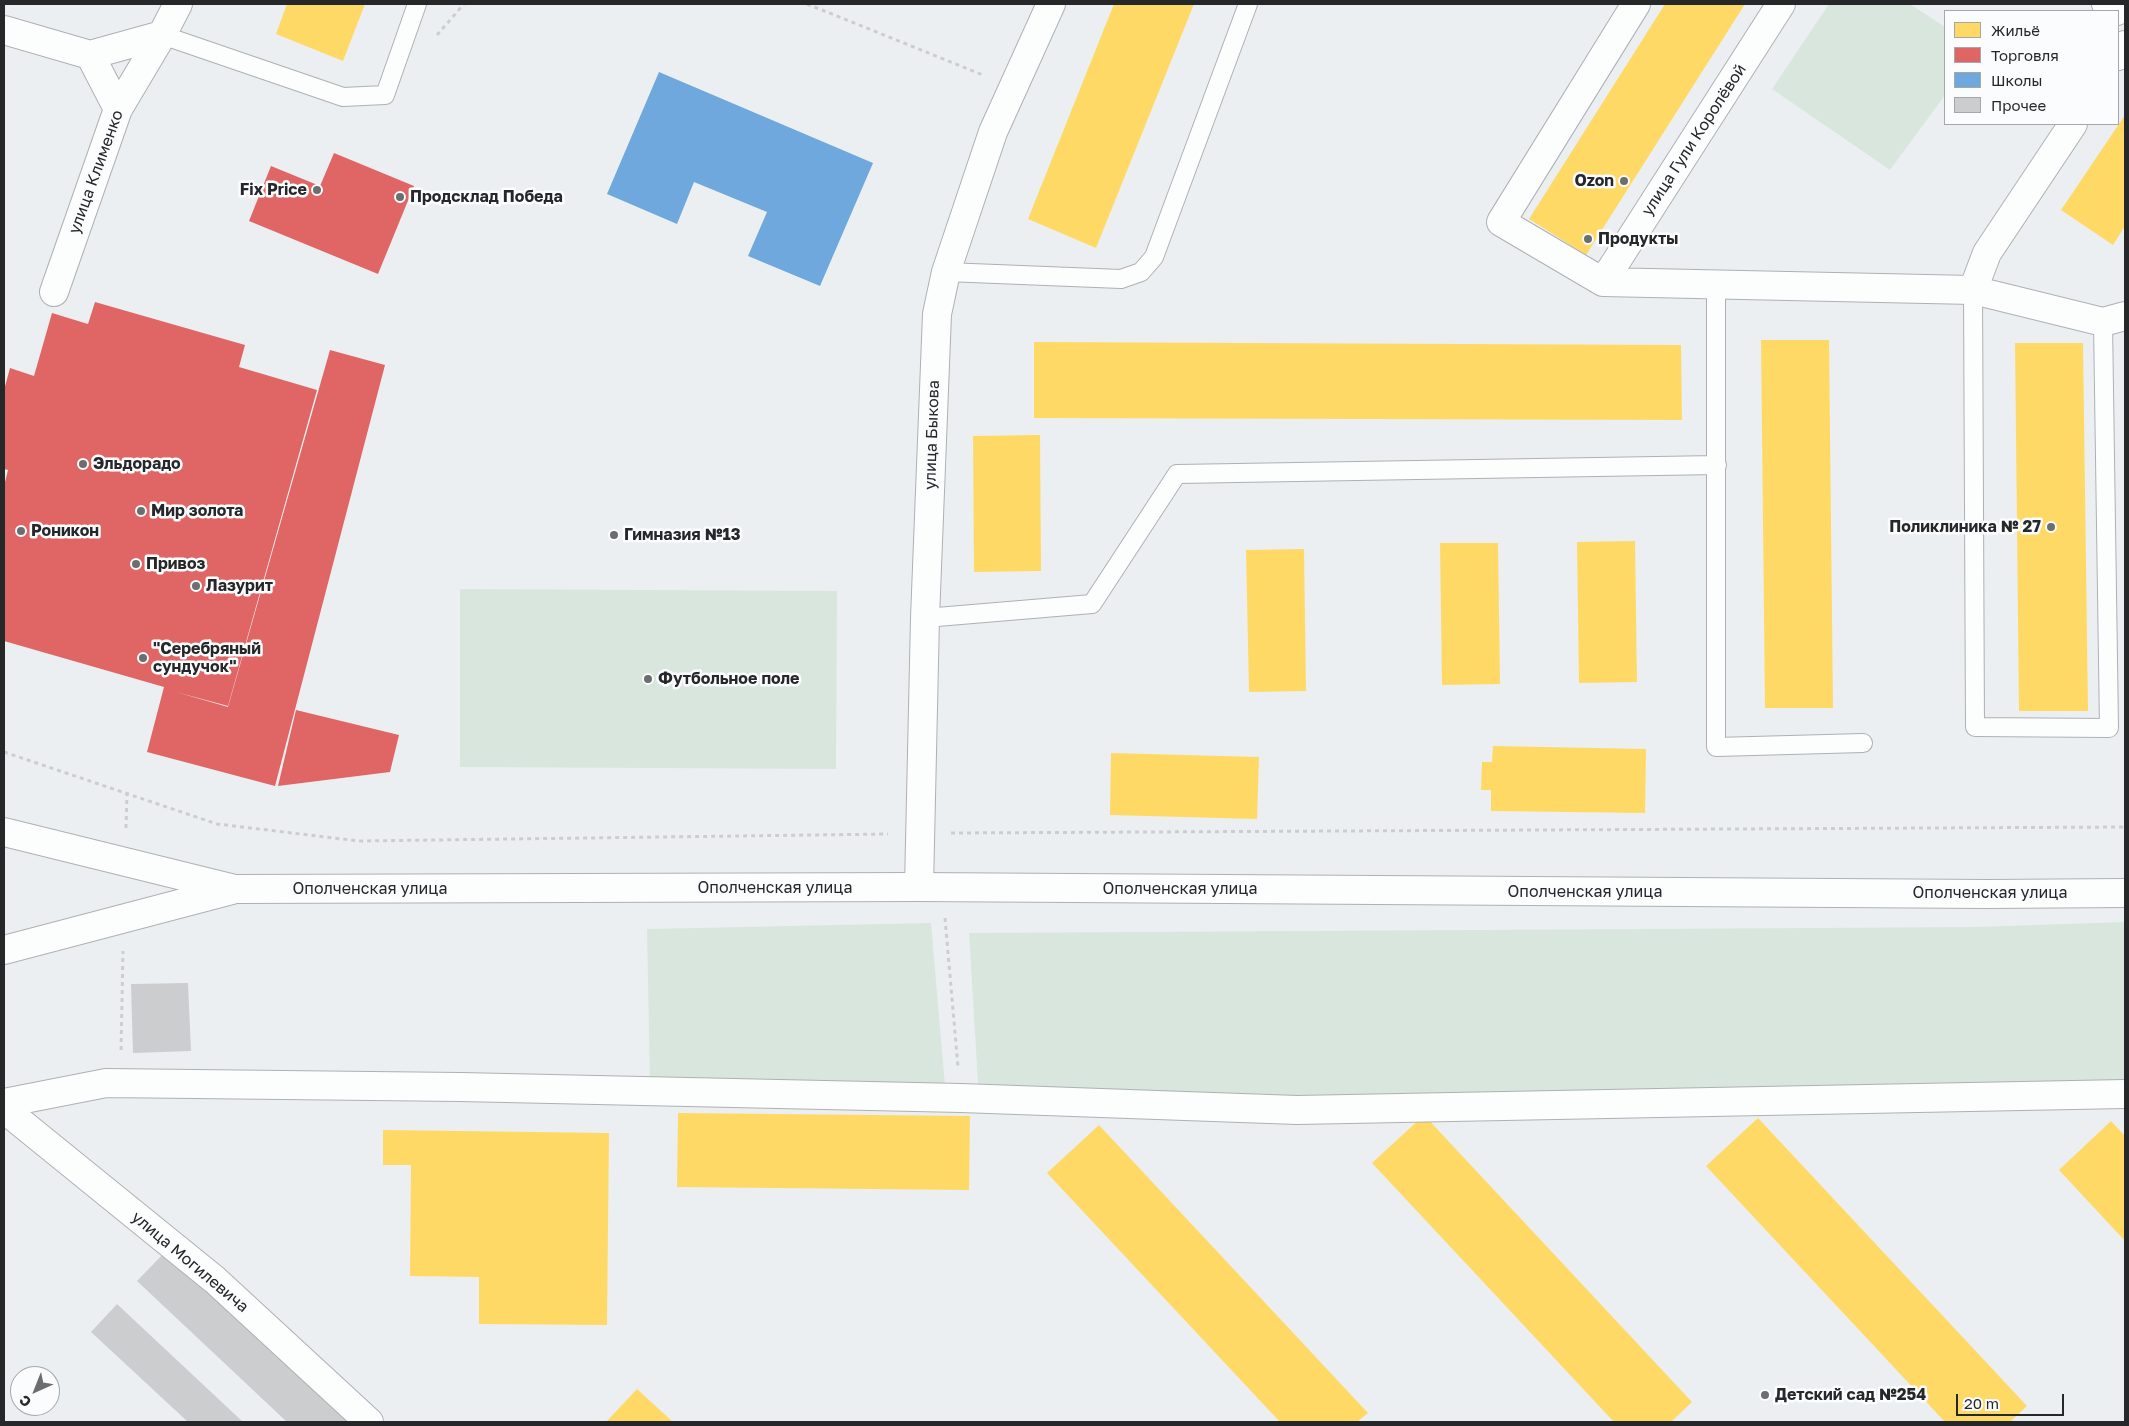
<!DOCTYPE html>
<meta charset="utf-8">
<style>
body{margin:0}
#map{position:relative;width:2129px;height:1426px;overflow:hidden;background:#eceff1;font-family:"Golos Text",sans-serif}
canvas{display:block}
.frame{position:absolute;inset:0;border:5px solid #252729;pointer-events:none}
.legend{position:absolute;left:1944px;top:10px;width:175px;height:115px;box-sizing:border-box;background:#fafcfe;border:1px solid #a5a7a9;margin:0;padding:6px 9px;list-style:none;font-size:15px;color:#252729}
.legend li{display:flex;align-items:center;gap:10px;height:25px}
.legend b{width:25px;border:1px solid #a5a7a9}
.north{position:absolute;left:10px;top:1366px;width:50px;height:50px;box-sizing:border-box;background:#fafcfe;border:1px solid #a5a7a9;border-radius:50%;rotate:224deg;font-size:14px;font-weight:700;line-height:20px;text-align:center;color:#252729}
.north::after{content:'';display:block;margin:auto;width:18px;height:22px;background:#6b6d6f;clip-path:polygon(50% 0,100% 100%,50% 72%,0 100%)}
.scale{position:absolute;left:1956px;top:1394px;width:108px;height:22px;box-sizing:border-box;border:2px solid #252729;border-top:0;padding-left:6px;font-size:15px;line-height:18px;white-space:nowrap;color:#252729;-webkit-text-stroke:4px #fafcfe;paint-order:stroke}
</style>
<div id="map">
<canvas width="2129" height="1426"></canvas>
<div class="frame"></div>
<ul class="legend">
<li><b style="height:14px;background:#ffd966"></b>Жильё</li>
<li><b style="height:14px;background:#e06666"></b>Торговля</li>
<li><b style="height:14px;background:#6fa8dc"></b>Школы</li>
<li><b style="height:14px;background:#cbcdcf"></b>Прочее</li>
</ul>
<div class="north">С</div>
<div class="scale">20 m</div>
</div>
<script>
const c = document.querySelector('canvas').getContext('2d');
c.lineJoin = 'round';
function fill(path, color) {
  c.fillStyle = color;
  c.fill(path, 'evenodd');
}
function poly(rows) {
  const path = new Path2D();
  for (const r of rows) {
    path.moveTo(r[0], r[1]);
    for (let i = 2; i < r.length; i += 2) path.lineTo(r[i], r[i + 1]);
  }
  return path;
}
function trace(path, color, width, dash) {
  c.strokeStyle = color;
  c.lineWidth = width;
  c.lineCap = dash ? 'butt' : 'round';
  c.setLineDash(dash || []);
  c.stroke(path);
}
function write(font, color, halo, rows, align = 'center') {
  c.font = font + ' "Golos Text",sans-serif';
  c.lineWidth = 5;
  c.setLineDash([]);
  c.textBaseline = 'middle';
  c.strokeStyle = halo;
  c.fillStyle = color;
  for (const [text, x, y, turn = 0] of rows) {
    c.save();
    c.translate(x, y);
    c.rotate((+turn || 0) * Math.PI / 180);
    c.textAlign = isNaN(turn) ? turn : align;
    if (halo) c.strokeText(text, 0, 0);
    c.fillText(text, 0, 0);
    c.restore();
  }
}
fill(poly([
 [1829,4,1910,4,1945,27,1945,95,1890,170,1772,89],
 [460,589,837,591,836,769,460,767],
 [2125,922,2125,1082,1474,1096,1131,1098,979,1089,978,1083,969,933,1974,927],
 [931,923,945,1086,650,1083,647,929]
]), '#d9e6de');
fill(poly([
 [287,4,365,4,343,61,276,34],
 [1114,4,1194,4,1096,248,1028,219],
 [1665,4,1745,4,1586,255,1529,219],
 [2125,115,2125,226,2113,245,2061,210],
 [1761,340,1829,340,1833,708,1765,708],
 [1034,342,1681,345,1682,420,1034,418],
 [2015,343,2083,343,2088,711,2019,711],
 [1040,435,1041,571,974,572,973,436],
 [1635,541,1637,682,1579,683,1577,542],
 [1440,543,1498,543,1500,684,1442,685],
 [1304,549,1306,691,1249,692,1246,550],
 [1493,746,1646,749,1645,813,1491,811,1491,790,1481,790,1482,762,1492,762],
 [1111,753,1259,757,1257,819,1110,815],
 [678,1113,970,1116,969,1190,677,1187],
 [1424,1115,1692,1402,1671,1422,1614,1422,1372,1163],
 [1758,1118,2027,1406,2010,1422,1945,1422,1706,1166],
 [2111,1121,2125,1136,2125,1241,2059,1170],
 [1099,1125,1368,1413,1357,1422,1280,1422,1047,1173],
 [383,1130,609,1133,607,1325,479,1324,479,1277,410,1276,411,1165,383,1165],
 [637,1389,673,1422,606,1422]
]), '#ffd966');
fill(poly([
 [334,153,414,186,378,274,249,221,271,166,320,186],
 [95,302,245,345,239,367,317,390,228,706,176,692,228,707,330,350,385,365,275,786,147,752,164,687,4,641,4,486,8,470,4,469,4,390,10,368,34,376,52,313,88,324],
 [296,710,399,735,390,772,278,786]
]), '#e06666');
fill(poly([
 [659,72,873,163,820,286,748,256,767,212,694,182,677,224,607,194]
]), '#6fa8dc');
fill(poly([
 [188,983,191,1051,133,1053,131,984],
 [167,1250,349,1422,287,1422,137,1281],
 [117,1304,243,1422,188,1422,91,1332]
]), '#cbcdcf');
const service = poly([
 [162,35,343,97,385,95,417,4],
 [946,272,1121,279,1141,272,1154,257,1248,4],
 [1716,286,1716,747,1863,743],
 [1973,290,1975,727,2109,728,2103,322],
 [925,618,1092,604,1177,474,1717,465]
]);
const minor = poly([
 [1781,4,1603,282,1973,290],
 [2106,4,2117,11],
 [4,30,90,55,162,35],
 [90,55,118,109],
 [2118,56,2125,45],
 [2073,124,1987,253,1973,290,2103,322,2125,316],
 [1603,282,1501,222,1636,4],
 [54,292,118,109,162,35,178,4],
 [919,887,925,618,937,314,946,272,993,132,1051,4],
 [4,1103,106,1083,460,1087,961,1098,1297,1110,2125,1094]
]);
const tertiary = poly([
 [4,1109,215,1280,369,1422]
]);
const trunk = poly([
 [4,832,235,889,919,887,1988,894,2125,893],
 [4,950,232,890]
]);
trace(service, '#aeb1b3', 20);
trace(minor, '#aeb1b3', 30);
trace(tertiary, '#aeb1b3', 30);
trace(trunk, '#aeb1b3', 30);
trace(poly([
 [807,4,983,75],
 [437,35,464,4],
 [4,752,217,824,359,841,888,834],
 [126,828,127,793],
 [951,833,2125,827],
 [945,918,958,1067],
 [121,1050,123,951]
]), '#cdcdce', 3, [4, 4]);
trace(service, '#fcfdfd', 18);
trace(minor, '#fcfdfd', 28);
trace(tertiary, '#fcfdfd', 28);
trace(trunk, '#fcfdfd', 28);
for (const [x, y, r, color] of [
 [1624,181,5,"#6b6d6f"],
 [317,190,5,"#6b6d6f"],
 [400,197,5,"#6b6d6f"],
 [1588,239,5,"#6b6d6f"],
 [83,464,5,"#6b6d6f"],
 [141,511,5,"#6b6d6f"],
 [2051,527,5,"#6b6d6f"],
 [21,531,5,"#6b6d6f"],
 [614,535,5,"#6b6d6f"],
 [136,564,5,"#6b6d6f"],
 [196,586,5,"#6b6d6f"],
 [143,658,5,"#6b6d6f"],
 [648,679,5,"#6b6d6f"],
 [1765,1395,5,"#6b6d6f"]
]) {
  const dot = new Path2D();
  dot.arc(x, y, r, 0, 2 * Math.PI);
  c.fillStyle = color;
  c.fill(dot);
  trace(dot, '#fafcfe', 2);
}
write('16px', '#252729', '#fafcfe', [
 ["улица Гули Королёвой",1694,140,-57],
 ["улица Клименко",96,172,-70],
 ["улица Быкова",932,435,-88],
 ["Ополченская улица",775,888],
 ["Ополченская улица",370,889],
 ["Ополченская улица",1180,889],
 ["Ополченская улица",1585,892],
 ["Ополченская улица",1990,893],
 ["улица Могилевича",190,1262,40]
]);
write('bold 16px', '#252729', '#fafcfe', [
 ["Ozon",1614,181,"right"],
 ["Fix Price",307,190,"right"],
 ["Продсклад Победа",410,197],
 ["Продукты",1598,239],
 ["Эльдорадо",93,464],
 ["Мир золота",151,511],
 ["Поликлиника № 27",2041,527,"right"],
 ["Роникон",31,531],
 ["Гимназия №13",624,535],
 ["Привоз",146,564],
 ["Лазурит",206,586],
 ["\"Серебряный",153,649],
 ["сундучок\"",153,667],
 ["Футбольное поле",658,679],
 ["Детский сад №254",1775,1395]
], 'left');
</script>
